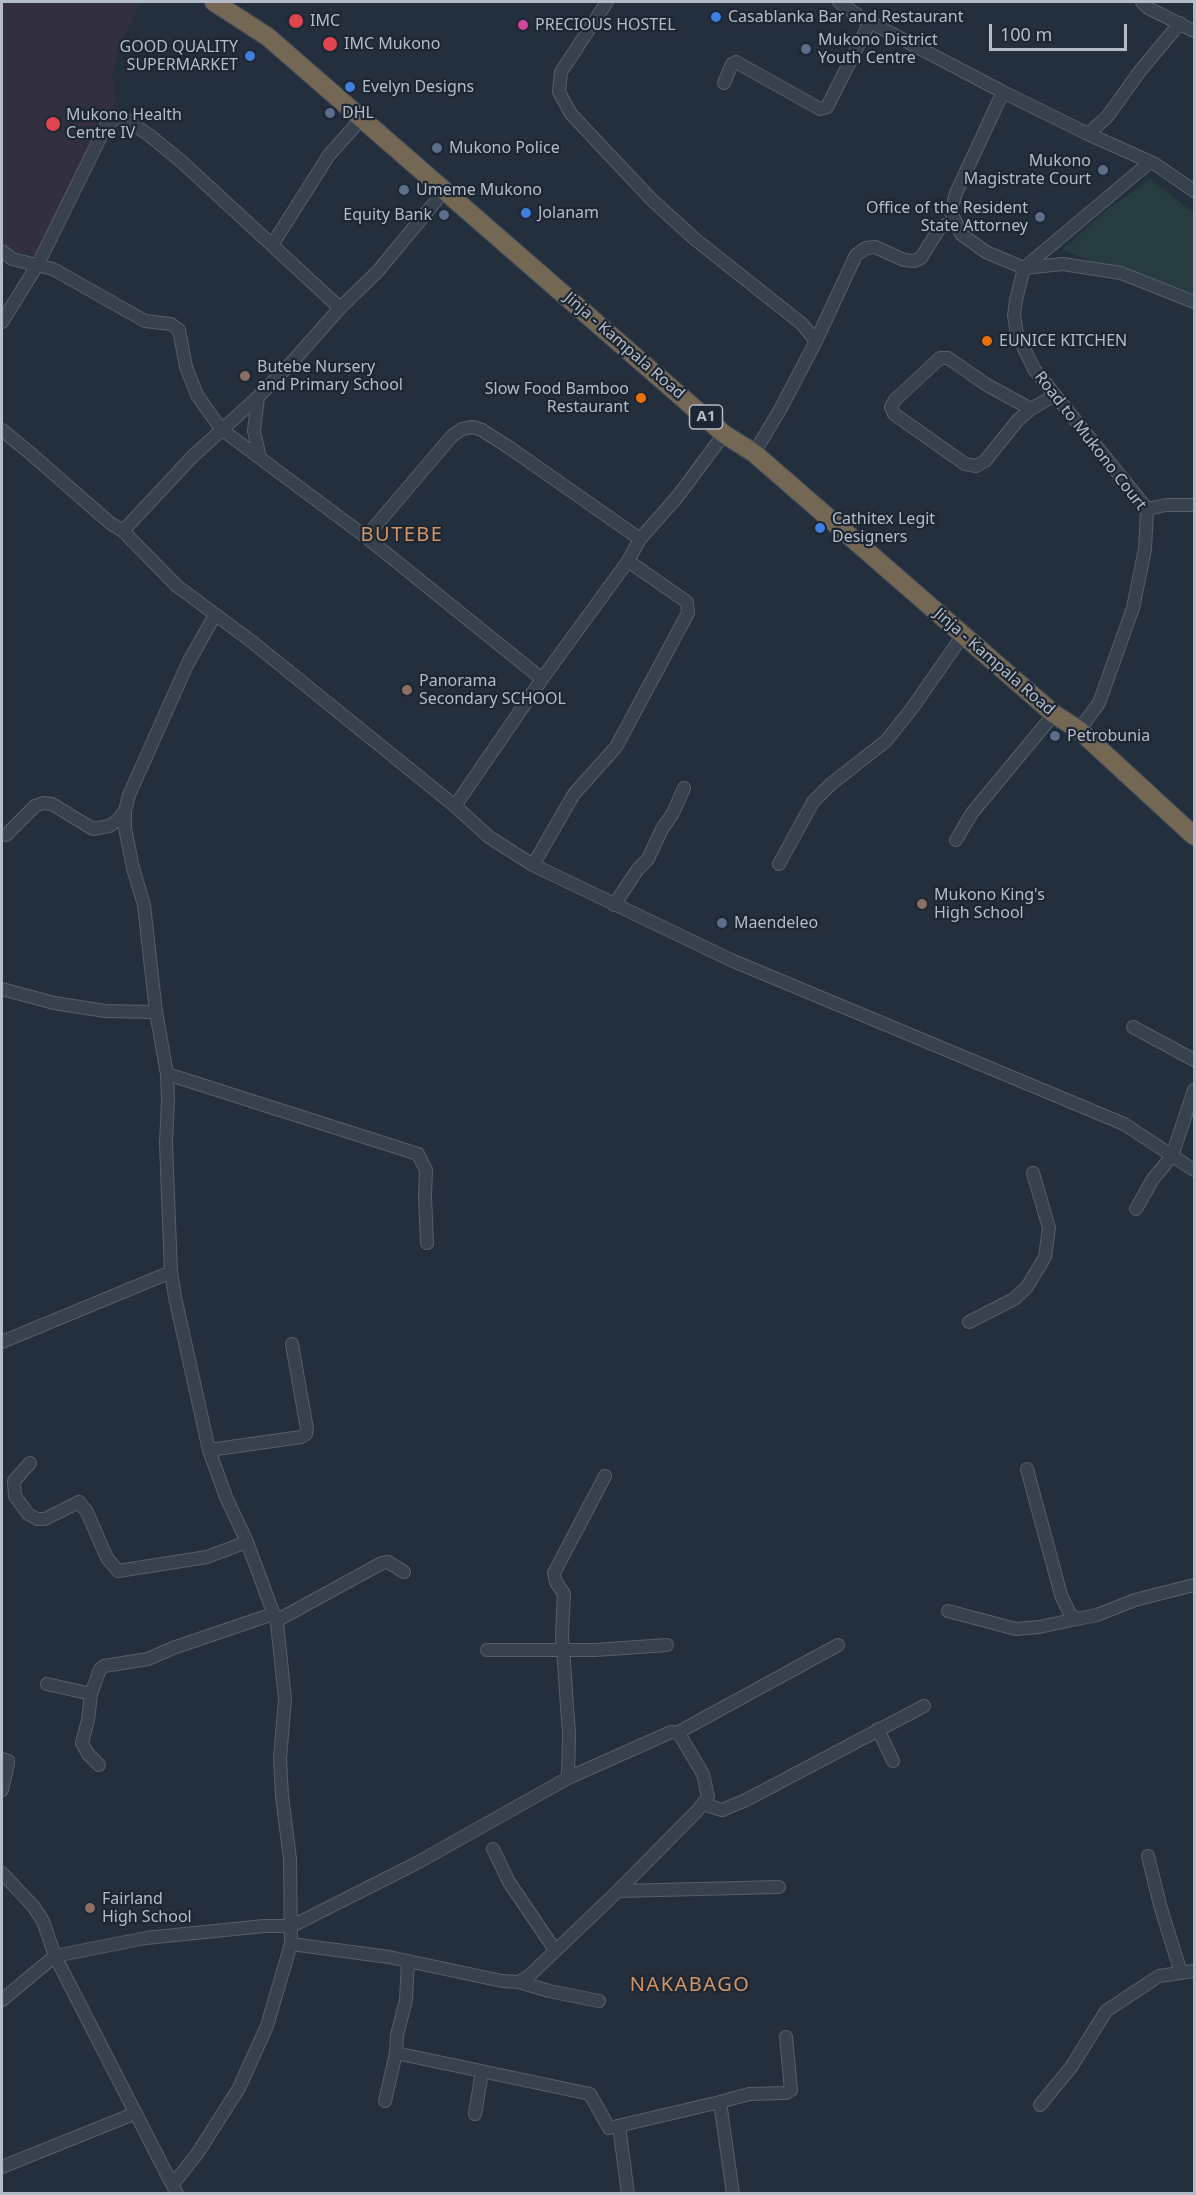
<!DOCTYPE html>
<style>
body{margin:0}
#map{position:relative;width:1196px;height:2195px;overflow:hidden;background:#242f3e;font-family:"Noto Sans",sans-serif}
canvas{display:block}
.frame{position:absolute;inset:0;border:3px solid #b4bcc9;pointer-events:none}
.scale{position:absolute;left:989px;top:24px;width:138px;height:27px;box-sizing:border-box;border:3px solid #b4bcc9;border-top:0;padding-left:8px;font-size:18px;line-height:21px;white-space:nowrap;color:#b4bcc9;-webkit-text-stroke:4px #1d2633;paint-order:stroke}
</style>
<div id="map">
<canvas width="1196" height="2195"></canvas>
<div class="frame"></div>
<div class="scale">100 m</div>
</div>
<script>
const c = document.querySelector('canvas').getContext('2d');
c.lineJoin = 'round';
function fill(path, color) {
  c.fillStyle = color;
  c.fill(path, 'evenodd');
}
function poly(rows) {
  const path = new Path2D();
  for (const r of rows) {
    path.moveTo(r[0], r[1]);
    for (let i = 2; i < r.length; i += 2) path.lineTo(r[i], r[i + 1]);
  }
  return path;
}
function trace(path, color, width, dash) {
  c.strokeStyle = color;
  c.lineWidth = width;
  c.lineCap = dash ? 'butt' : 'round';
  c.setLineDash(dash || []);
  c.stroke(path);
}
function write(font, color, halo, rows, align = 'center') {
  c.font = font + ' "Noto Sans",sans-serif';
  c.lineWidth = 4.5;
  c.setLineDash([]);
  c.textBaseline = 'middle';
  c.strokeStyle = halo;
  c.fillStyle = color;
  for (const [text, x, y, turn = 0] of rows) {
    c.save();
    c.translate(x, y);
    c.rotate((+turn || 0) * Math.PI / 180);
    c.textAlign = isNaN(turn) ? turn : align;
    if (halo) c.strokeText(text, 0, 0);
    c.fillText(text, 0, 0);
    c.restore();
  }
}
fill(poly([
 [2,2,141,2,117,51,118,57,112,74,114,82,115,114,42,255,16,259,2,249]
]), '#32303f');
fill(poly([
 [1150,179,1194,213,1194,300,1062,250,1108,209]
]), '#263c3f');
const minor = poly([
 [607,2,561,72,559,92,571,114,652,200,696,240,802,324,816,341,781,408,754,453],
 [839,2,860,17,1003,92,1088,134,1155,164,1194,191],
 [1142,2,1148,8,1194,31],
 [724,83,732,64,736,62,820,109,827,107,870,22],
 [1003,92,956,193,951,212,961,234,986,252,1024,268,1063,264,1121,273,1194,302],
 [1088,134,1107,117,1140,71,1180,23],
 [445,190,378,271,340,308,294,360,258,397,193,456,123,531,177,586,251,641,455,806,489,837,533,865,731,960,1124,1124,1194,1170],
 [272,245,329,155,362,118],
 [2,251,12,259,53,269,145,321,171,324,179,330,186,367,197,395,221,429,366,537,542,679],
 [2,322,38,264,107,124,119,117,124,118,149,135,182,162,340,308],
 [816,341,856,255,866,248,875,247,904,260,914,261,921,258,939,229,945,225,956,225],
 [258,397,254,431,260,458],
 [1031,409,987,385,948,358,940,358,895,400,891,407,894,414,965,464,976,466,985,461,1018,420,1031,409,1055,395],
 [2,430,30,453,110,523,123,531],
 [1147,509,1166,505,1194,505],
 [366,537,452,436,462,429,473,427,482,430,510,448,640,539],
 [1079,730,1099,703,1133,608,1145,549,1147,509,1034,369,1017,334,1014,315,1016,300,1024,268,1150,162],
 [455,806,542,679,628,561,640,539,678,496,724,434],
 [6,835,35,806,43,803,52,804,93,829,109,826,117,821,125,811],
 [956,840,972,813,1054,714],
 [779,864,813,802,831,784,886,741,913,707,963,635],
 [533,865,574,794,616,747,688,613,687,602,628,561],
 [614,905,638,869,648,859,662,829,673,813,684,788],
 [2,989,54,1003,105,1011,156,1012],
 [1133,1027,1194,1060],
 [167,1074,418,1154,426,1170,425,1196,427,1243],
 [1136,1209,1153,1179,1172,1156,1194,1090],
 [969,1322,1014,1299,1027,1287,1045,1257,1049,1228,1033,1173],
 [2,1342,171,1272],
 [209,1450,301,1437,306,1434,307,1429,292,1344],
 [30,1463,14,1481,15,1496,28,1514,37,1519,45,1519,79,1502,87,1512,107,1558,118,1571,207,1557,247,1542],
 [1027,1469,1061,1595,1070,1614,1077,1619,1097,1615,1135,1600,1194,1585],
 [948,1611,1016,1629,1039,1627,1077,1619],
 [276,1621,382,1563,388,1562,404,1572],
 [487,1650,595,1650,667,1645],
 [47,1684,91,1694,100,1669,104,1666,148,1659,173,1648,273,1614],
 [91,1694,88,1720,82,1743,88,1754,99,1765],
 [878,1729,893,1761],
 [677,1733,838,1645],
 [2,1759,8,1761,8,1764,2,1790],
 [568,1778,569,1734,562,1634,564,1594,556,1582,554,1573,605,1476],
 [703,1804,722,1810,746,1800,924,1706],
 [493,1849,509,1882,555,1950],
 [1148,1856,1160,1905,1181,1973],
 [2,1873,33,1906,43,1921,55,1956,177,2194],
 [618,1891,779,1887],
 [519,1982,549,1991,599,2001],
 [2,2000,55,1956,146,1938,264,1926,292,1926,415,1864,568,1778,671,1732,677,1733,681,1737,703,1774,708,1797,697,1811,618,1891,529,1976,519,1982,502,1981,389,1957,291,1944],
 [396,2053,590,2094,609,2128,720,2102],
 [385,2101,396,2053,397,2035,406,2000,408,1961],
 [1040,2105,1072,2066,1106,2011,1159,1976,1194,1971],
 [475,2114,482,2072],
 [619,2126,628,2194],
 [2,2167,136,2113],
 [173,2184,197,2154,239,2088,267,2026,291,1944,290,1859,282,1796,280,1758,285,1699,277,1623,247,1542,226,1497,209,1450,175,1297,171,1272,169,1222,166,1143,168,1100,167,1074,156,1012,144,905,133,868,125,828,125,811,129,795,188,663,215,615],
 [733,2194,720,2102,749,2094,786,2093,791,2090,786,2037]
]);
const highway = poly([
 [214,2,268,37,724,434,754,453,1054,714,1079,730,1194,836]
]);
trace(minor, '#565f6c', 14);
trace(highway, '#434c59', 20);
trace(minor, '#38414e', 12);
trace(highway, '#746855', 18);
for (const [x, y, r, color] of [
 [716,17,6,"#3f7fe0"],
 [296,21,8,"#e0444e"],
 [523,25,6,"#d1479c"],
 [330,44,8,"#e0444e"],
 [806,49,6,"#5c6f8a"],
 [250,56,6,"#3f7fe0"],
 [350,87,6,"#3f7fe0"],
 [330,113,6,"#5c6f8a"],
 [53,124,8,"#e0444e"],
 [437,148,6,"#5c6f8a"],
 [1103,170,6,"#5c6f8a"],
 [404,190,6,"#5c6f8a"],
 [526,213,6,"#3f7fe0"],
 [444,215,6,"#5c6f8a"],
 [1040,217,6,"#5c6f8a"],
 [987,341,6,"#e8710a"],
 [245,376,6,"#8d6e63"],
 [641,398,6,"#e8710a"],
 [820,528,6,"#3f7fe0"],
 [407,690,6,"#8d6e63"],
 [1055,736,6,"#5c6f8a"],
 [922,904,6,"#8d6e63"],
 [722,923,6,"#5c6f8a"],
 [90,1908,6,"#8d6e63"]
]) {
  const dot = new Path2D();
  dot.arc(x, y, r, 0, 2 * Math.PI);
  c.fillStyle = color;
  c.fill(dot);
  trace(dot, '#1d2633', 2);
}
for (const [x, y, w] of [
 [706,417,33]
]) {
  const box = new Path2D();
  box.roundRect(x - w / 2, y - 12, w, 24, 4.5);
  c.fillStyle = '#1d2633';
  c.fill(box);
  trace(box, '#b4bcc9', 1.5);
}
write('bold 15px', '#b4bcc9', null, [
 ["A1",706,417]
]);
write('16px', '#b4bcc9', '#1d2633', [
 ["Casablanka Bar and Restaurant",728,17],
 ["IMC",310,21],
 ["PRECIOUS HOSTEL",535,25],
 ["Mukono District",818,40],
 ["Youth Centre",818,58],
 ["IMC Mukono",344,44],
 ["GOOD QUALITY",238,47,"right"],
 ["SUPERMARKET",238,65,"right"],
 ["Evelyn Designs",362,87],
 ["DHL",342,113],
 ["Mukono Health",66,115],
 ["Centre IV",66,133],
 ["Mukono Police",449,148],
 ["Mukono",1091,161,"right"],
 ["Magistrate Court",1091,179,"right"],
 ["Umeme Mukono",416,190],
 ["Office of the Resident",1028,208,"right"],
 ["State Attorney",1028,226,"right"],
 ["Jolanam",538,213],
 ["Equity Bank",432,215,"right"],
 ["EUNICE KITCHEN",999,341],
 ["Butebe Nursery",257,367],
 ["and Primary School",257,385],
 ["Slow Food Bamboo",629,389,"right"],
 ["Restaurant",629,407,"right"],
 ["Cathitex Legit",832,519],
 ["Designers",832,537],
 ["Panorama",419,681],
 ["Secondary SCHOOL",419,699],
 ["Petrobunia",1067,736],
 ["Mukono King's",934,895],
 ["High School",934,913],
 ["Maendeleo",734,923],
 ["Fairland",102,1899],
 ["High School",102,1917]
], 'left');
write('16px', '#b4bcc9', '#1d2633', [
 ["Jinja - Kampala Road",624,346,41],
 ["Road to Mukono Court",1090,441,52],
 ["Jinja - Kampala Road",994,662,41]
]);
c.letterSpacing = '1.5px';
write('20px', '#d59563', '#1d2633', [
 ["BUTEBE",402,535],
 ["NAKABAGO",690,1985]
]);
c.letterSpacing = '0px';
</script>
